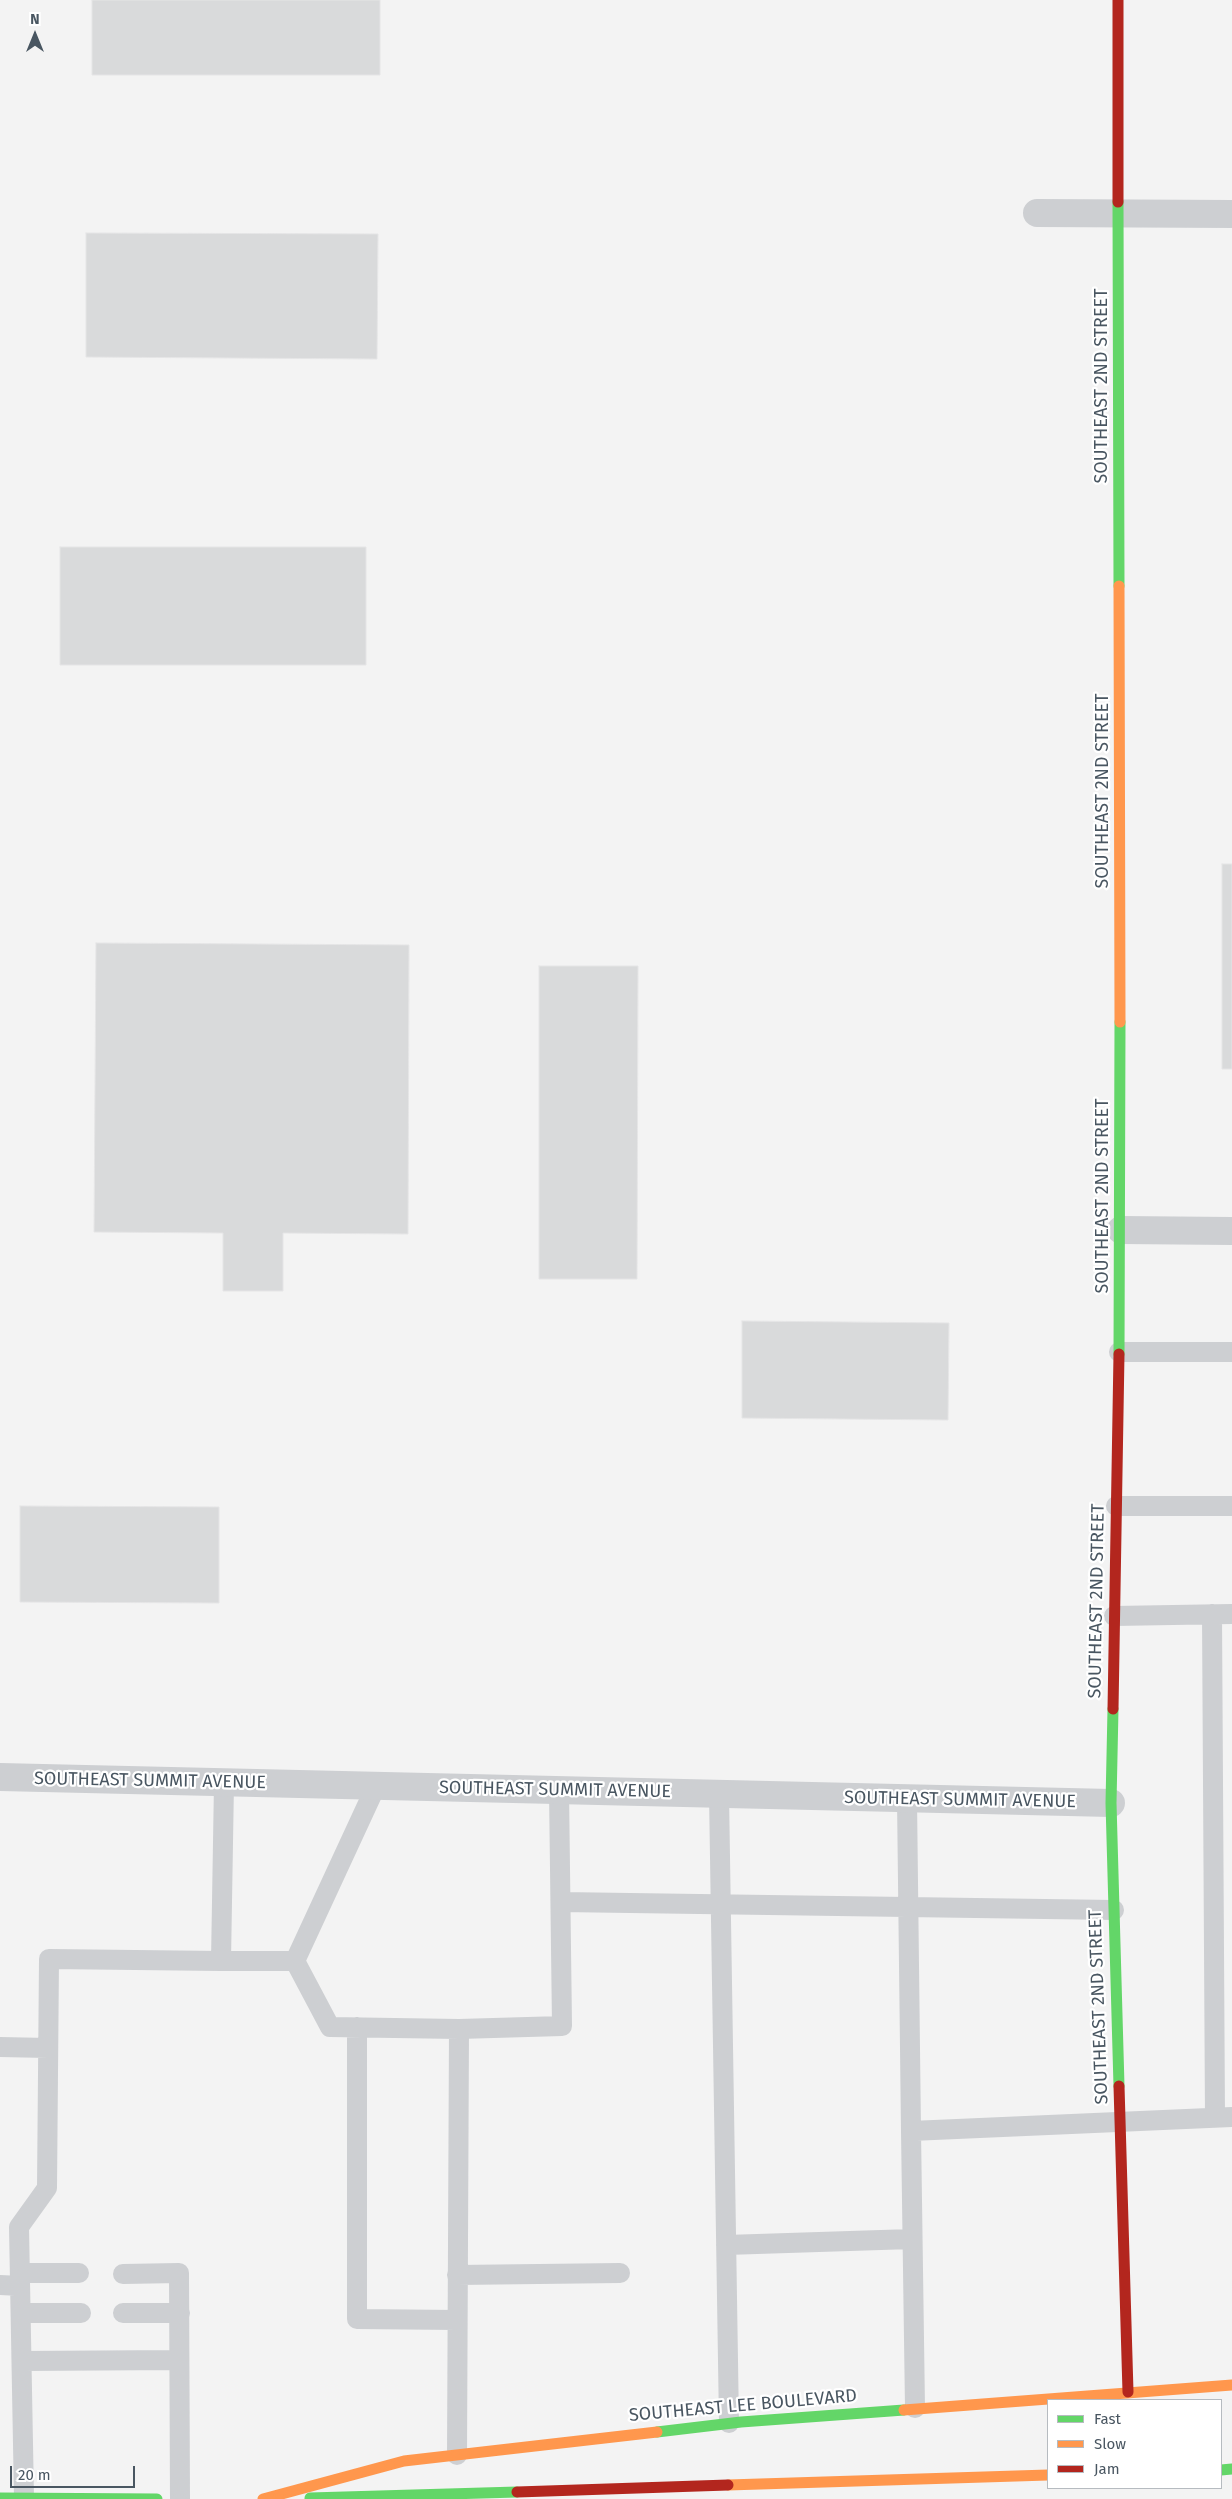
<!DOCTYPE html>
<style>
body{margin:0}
#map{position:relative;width:1232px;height:2499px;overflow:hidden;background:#f3f3f3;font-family:"Fira Sans",sans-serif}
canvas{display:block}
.legend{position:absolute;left:1047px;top:2399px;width:175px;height:90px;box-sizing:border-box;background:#fff;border:1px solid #b6bbc0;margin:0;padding:6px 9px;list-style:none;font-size:15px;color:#495661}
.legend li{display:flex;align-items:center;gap:10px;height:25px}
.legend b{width:25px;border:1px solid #b6bbc0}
.north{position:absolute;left:10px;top:10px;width:50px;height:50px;-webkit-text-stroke:4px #fff;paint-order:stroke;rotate:0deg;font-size:14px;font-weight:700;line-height:20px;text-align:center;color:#495661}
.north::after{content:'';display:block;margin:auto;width:18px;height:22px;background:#495661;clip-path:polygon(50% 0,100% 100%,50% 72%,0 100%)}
.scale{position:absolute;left:10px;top:2466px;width:125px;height:22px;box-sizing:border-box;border:2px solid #495661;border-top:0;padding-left:6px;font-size:15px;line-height:18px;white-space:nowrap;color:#495661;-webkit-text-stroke:4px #fff;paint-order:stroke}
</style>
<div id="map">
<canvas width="1232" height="2499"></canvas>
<ul class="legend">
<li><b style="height:6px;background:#63d668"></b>Fast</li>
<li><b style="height:6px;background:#ff974d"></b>Slow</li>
<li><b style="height:6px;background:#b3261e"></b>Jam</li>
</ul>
<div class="north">N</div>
<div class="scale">20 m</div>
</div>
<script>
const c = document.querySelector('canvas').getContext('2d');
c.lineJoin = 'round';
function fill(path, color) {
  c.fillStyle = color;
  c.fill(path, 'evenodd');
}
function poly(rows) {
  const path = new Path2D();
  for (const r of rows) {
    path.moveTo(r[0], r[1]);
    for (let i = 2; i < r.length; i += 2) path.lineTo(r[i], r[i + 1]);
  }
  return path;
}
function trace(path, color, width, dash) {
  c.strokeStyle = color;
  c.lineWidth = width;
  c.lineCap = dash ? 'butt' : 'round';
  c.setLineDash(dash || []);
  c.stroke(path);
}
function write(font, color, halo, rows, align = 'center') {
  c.font = font + ' "Fira Sans",sans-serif';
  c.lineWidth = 4.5;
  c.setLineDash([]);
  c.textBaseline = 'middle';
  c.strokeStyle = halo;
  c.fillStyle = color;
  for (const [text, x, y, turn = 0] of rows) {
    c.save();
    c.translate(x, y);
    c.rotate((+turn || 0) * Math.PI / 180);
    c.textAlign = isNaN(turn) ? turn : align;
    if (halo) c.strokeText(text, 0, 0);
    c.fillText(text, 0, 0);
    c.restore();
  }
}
const building = poly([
 [92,0,380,0,380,75,92,75,92,0],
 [86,233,378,234,377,359,86,357,86,233],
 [60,547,366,547,366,665,60,665,60,547],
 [1222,864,1232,864,1232,1069,1222,1069,1222,864],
 [96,943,409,945,408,1234,283,1233,283,1291,223,1291,223,1233,94,1232,96,943],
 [539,966,638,966,637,1279,539,1279,539,966],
 [742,1321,949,1323,948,1420,742,1418,742,1321],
 [20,1506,219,1507,219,1603,20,1602,20,1506]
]);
fill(building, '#d9dadb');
trace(building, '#e5e5e6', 1);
trace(poly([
 [1119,1352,1232,1352],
 [1116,1506,1232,1506],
 [1212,1614,1215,2117],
 [1114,1616,1232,1614],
 [719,1794,729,2423],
 [907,1799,911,2131],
 [561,1902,1114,1910],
 [221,1961,295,1961,330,2027,459,2029],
 [295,1961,376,1786],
 [357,2027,357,2319,457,2320],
 [0,2047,48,2048],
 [726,2245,912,2239],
 [20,2273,79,2273],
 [123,2274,179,2273,180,2499],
 [457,2275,620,2273],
 [0,2285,20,2286],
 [21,2313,81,2313],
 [123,2313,180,2313],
 [22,2361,178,2360],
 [915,2408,911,2131,1232,2117],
 [457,2455,459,2029,562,2026,559,1790],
 [24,2498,19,2227,47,2188,49,1959,221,1961,224,1783]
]), '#cdcfd2', 20);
trace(poly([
 [1037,213,1232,214],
 [1121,1230,1232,1231],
 [0,1777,1111,1803]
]), '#cdcfd2', 28);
trace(poly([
 [1118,202,1119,586],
 [1119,1354,1120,1022],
 [1113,1709,1111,1803,1119,2086],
 [657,2432,741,2422,904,2410],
 [1221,2470,1232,2469],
 [0,2498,157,2499],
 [310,2498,517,2492]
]), '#63d668', 11);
trace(poly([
 [1119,586,1120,1022],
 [904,2410,1232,2385],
 [728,2485,1048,2475],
 [263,2499,404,2461,657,2432]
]), '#ff974d', 11);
trace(poly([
 [1118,0,1118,202],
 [1113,1709,1119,1354],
 [1119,2086,1128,2392],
 [517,2492,728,2485]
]), '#b3261e', 11);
write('18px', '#495661', '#fff', [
 ["SOUTHEAST 2ND STREET",1102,386,-90],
 ["SOUTHEAST 2ND STREET",1103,791,-90],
 ["SOUTHEAST 2ND STREET",1103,1196,-90],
 ["SOUTHEAST 2ND STREET",1097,1601,-89],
 ["SOUTHEAST SUMMIT AVENUE",150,1781,1],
 ["SOUTHEAST SUMMIT AVENUE",555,1790,1],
 ["SOUTHEAST SUMMIT AVENUE",960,1800,1],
 ["SOUTHEAST 2ND STREET",1099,2007,-92],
 ["SOUTHEAST LEE BOULEVARD",743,2406,-5]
]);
</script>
